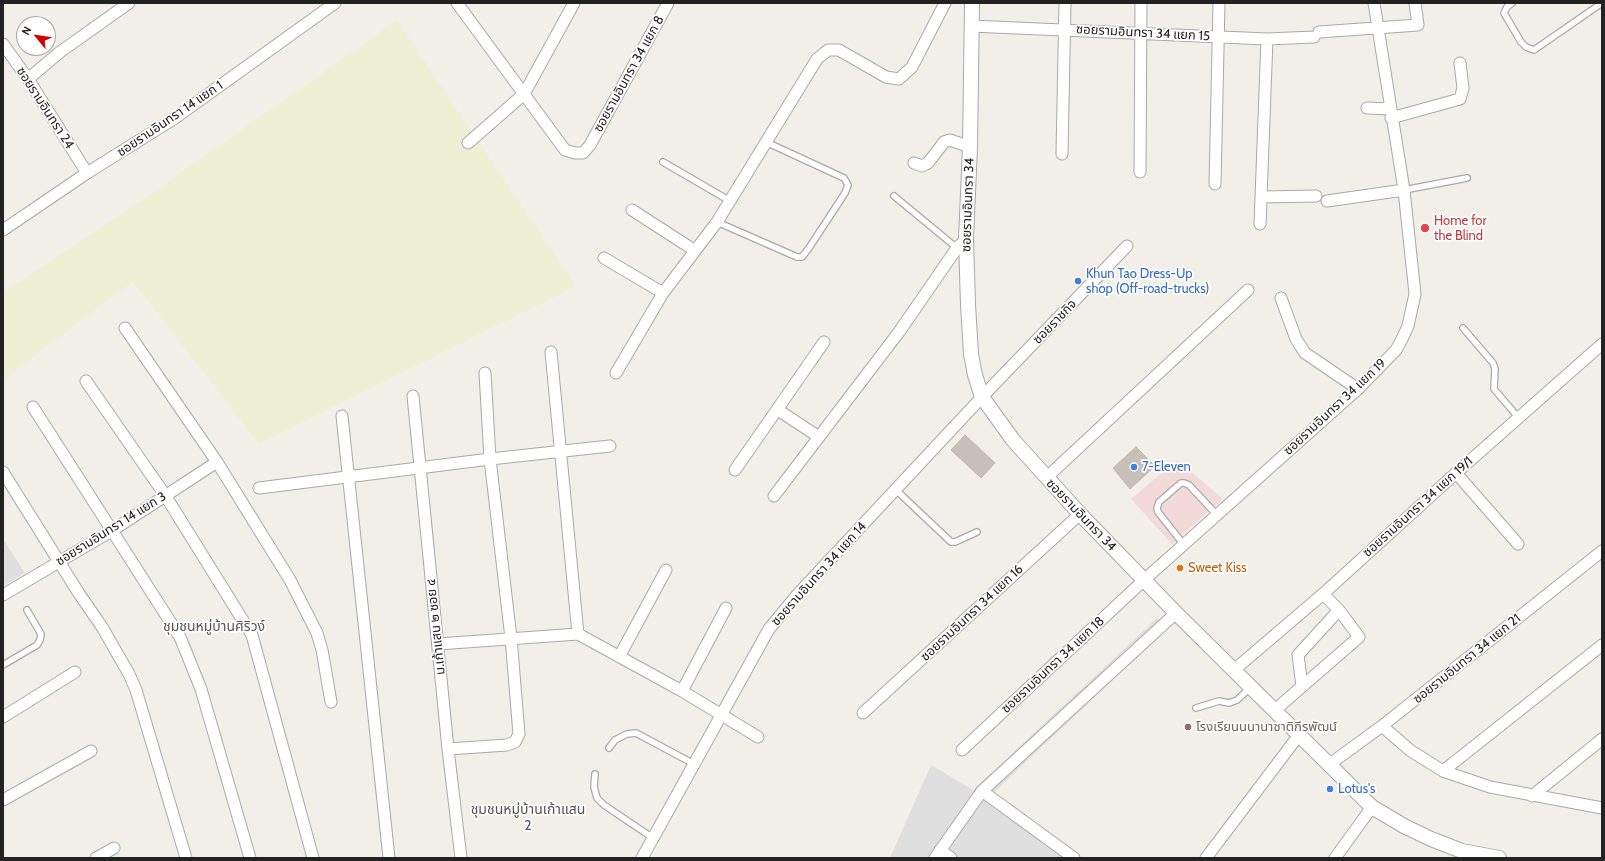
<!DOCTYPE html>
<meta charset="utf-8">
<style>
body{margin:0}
#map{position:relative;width:1605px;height:861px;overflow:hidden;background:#f2efe9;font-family:Cabin,sans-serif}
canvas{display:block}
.frame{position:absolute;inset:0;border:4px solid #222;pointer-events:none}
.north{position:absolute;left:16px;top:16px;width:40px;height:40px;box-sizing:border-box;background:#fff;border:1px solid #a7a7a7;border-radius:50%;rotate:299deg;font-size:11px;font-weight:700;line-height:16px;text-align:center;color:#222}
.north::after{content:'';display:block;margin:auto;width:14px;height:18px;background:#d40000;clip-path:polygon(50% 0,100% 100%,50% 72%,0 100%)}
</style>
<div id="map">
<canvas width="1605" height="861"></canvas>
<div class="frame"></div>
<div class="north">N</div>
</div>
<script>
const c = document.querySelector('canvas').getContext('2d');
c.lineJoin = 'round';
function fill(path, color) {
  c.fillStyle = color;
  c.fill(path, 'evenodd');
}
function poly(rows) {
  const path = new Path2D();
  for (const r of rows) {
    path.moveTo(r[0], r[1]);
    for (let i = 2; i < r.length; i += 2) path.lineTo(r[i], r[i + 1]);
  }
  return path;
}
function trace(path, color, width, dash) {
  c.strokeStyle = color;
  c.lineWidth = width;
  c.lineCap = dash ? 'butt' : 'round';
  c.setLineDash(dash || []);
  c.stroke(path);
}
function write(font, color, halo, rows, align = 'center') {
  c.font = font + ' Cabin,"Noto Sans Thai",sans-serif';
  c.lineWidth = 3.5;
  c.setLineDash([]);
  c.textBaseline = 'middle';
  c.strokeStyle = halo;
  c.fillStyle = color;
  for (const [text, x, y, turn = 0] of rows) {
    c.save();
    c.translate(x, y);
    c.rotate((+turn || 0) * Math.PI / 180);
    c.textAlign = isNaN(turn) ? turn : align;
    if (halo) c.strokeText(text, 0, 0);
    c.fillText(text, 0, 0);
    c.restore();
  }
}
fill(poly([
 [3,539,25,573,3,586],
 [1157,618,1167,629,990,796,1077,858,890,858,931,765,973,790]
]), '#e0dfdf');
fill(poly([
 [1177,460,1223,499,1172,544,1131,499]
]), '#f2dad9');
fill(poly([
 [397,20,576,286,259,444,133,282,3,380,3,295,10,288,149,195]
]), '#eef0d5');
const building = poly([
 [965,435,995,463,981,478,951,450,965,435],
 [1136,447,1155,466,1130,489,1113,468,1136,447]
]);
fill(building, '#c7bfb8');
trace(building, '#c4b6ab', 1);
const service = poly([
 [1512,3,1507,7,1504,13,1521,42,1526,47,1534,50,1602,3],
 [663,162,730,201],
 [1404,190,1467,178],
 [894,196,957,248],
 [717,222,797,257,802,257,809,248,845,193,848,185,844,178,766,142],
 [1463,328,1493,363,1495,369,1494,389,1518,417],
 [896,490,951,542,955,542,977,532],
 [1184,545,1158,512,1157,508,1159,502,1181,483,1184,483,1189,485,1217,515],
 [3,665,37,645,40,640,41,634,27,610],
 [1196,708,1219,701,1229,703,1237,700,1251,687],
 [609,748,615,740,627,734,636,733,694,764],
 [595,774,594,787,597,798,604,805,653,838]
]);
const minor = poly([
 [457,3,565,150,575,153,583,153,590,145,668,3],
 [971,26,1267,39,1314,37],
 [1319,32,1418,25,1415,3],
 [3,44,28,79,87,173],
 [28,79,60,52,129,3],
 [1367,108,1390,109],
 [1391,118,1460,99,1463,88,1460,63],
 [468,143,524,94,574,3],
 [1062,154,1065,3],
 [914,163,922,166,928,163,944,142,950,140,970,147],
 [1140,172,1141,3],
 [1215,184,1219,3],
 [1261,197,1316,196],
 [1327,201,1404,190],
 [632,210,694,250],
 [1260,224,1267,39],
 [3,230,87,173,175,118,335,3],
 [604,258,663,293],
 [1281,298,1296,339,1305,353,1358,389],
 [125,328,217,462,290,580,317,633,322,650,331,702],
 [551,352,578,634],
 [616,373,663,293,717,222,817,59,828,50,839,50,886,77,899,79,912,67,945,3],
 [86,381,165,495,252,635,313,858],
 [413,396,448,749,461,858],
 [33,407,180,637,201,689,250,858],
 [778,410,819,437],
 [342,416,389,858],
 [735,470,824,342],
 [3,472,78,592,102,627,129,674,136,690,186,858],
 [1456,473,1518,544],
 [1046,478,1248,290],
 [259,488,490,459,610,446],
 [774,496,899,332,957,248,966,239],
 [3,595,113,530,217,462],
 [438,644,578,634,682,691,758,737],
 [619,657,666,570],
 [1234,670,1323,594,1456,473,1602,344],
 [1302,686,1298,655,1339,610],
 [682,691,726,608],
 [1275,710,1359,637,1339,610,1323,594],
 [863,713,1080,514],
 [3,717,75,672],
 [1382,726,1411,751,1443,771,1490,787,1602,808],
 [448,749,507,745,515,742,519,734,511,638,490,459,485,373],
 [962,750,1144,580,1358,389,1396,350,1402,339,1408,326,1415,294,1404,190,1374,3],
 [1330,764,1382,726,1602,551],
 [1443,771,1602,645],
 [982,791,1074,858],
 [1532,796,1602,739],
 [3,800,91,751],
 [940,850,951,858],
 [96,858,114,848],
 [642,858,769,629,797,595,982,397,1127,246],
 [935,858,982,791,1176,613],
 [1206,858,1299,735],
 [1335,858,1372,807]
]);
const tertiary = poly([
 [972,3,970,147,966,239,968,305,971,354,975,375,982,397,1013,440,1080,514,1176,613,1372,807,1404,826,1431,839,1462,851,1499,858]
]);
trace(service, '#a9a9a9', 8);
trace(minor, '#a9a9a9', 13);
trace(tertiary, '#a9a9a9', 16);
trace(service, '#fff', 5.5);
trace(minor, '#fff', 11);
trace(tertiary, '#fff', 14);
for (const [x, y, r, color] of [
 [1425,228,5,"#e0444e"],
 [1078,281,4,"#3f7fe0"],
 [1134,467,4,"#3f7fe0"],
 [1180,568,4,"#e8710a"],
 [1188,727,4,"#8d6e63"],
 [1330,789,4,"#3f7fe0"]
]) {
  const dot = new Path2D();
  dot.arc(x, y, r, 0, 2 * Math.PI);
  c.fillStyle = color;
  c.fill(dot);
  trace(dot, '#fff', 1.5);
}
write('13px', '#222', '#fff', [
 ["ซอยรามอินทรา 34 แยก 15",1143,33,3],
 ["ซอยรามอินทรา 34 แยก 8",629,74,-61],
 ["ซอยรามอินทรา 24",45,108,57],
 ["ซอยรามอินทรา 14 แยก 1",170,119,-34],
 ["ซอยรามอินทรา 34",968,205,-88],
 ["ซอยราชกิจ",1055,322,-46],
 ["ซอยรามอินทรา 34 แยก 19",1335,407,-43],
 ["ซอยรามอินทรา 34 แยก 19/1",1418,507,-42],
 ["ซอยรามอินทรา 34",1081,515,46],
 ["ซอยรามอินทรา 14 แยก 3",111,529,-32],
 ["ซอยรามอินทรา 34 แยก 14",819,574,-48],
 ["ซอยรามอินทรา 34 แยก 16",972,613,-43],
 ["ม.เก้าแสน ๒ ซอย ๔",436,627,-96],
 ["ซอยรามอินทรา 34 แยก 21",1467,659,-39],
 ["ซอยรามอินทรา 34 แยก 18",1053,665,-43]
]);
write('13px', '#be3a42', '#fff', [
 ["Home for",1434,221],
 ["the Blind",1434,236]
], 'left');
write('13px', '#366cbe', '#fff', [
 ["Khun Tao Dress-Up",1086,274],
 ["shop (Off-road-trucks)",1086,289],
 ["7-Eleven",1142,467],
 ["Lotus's",1338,789]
], 'left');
write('13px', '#c56008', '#fff', [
 ["Sweet Kiss",1188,568]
], 'left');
write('13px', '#785e54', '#fff', [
 ["โรงเรียนนนานาชาติกีรพัฒน์",1196,727]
], 'left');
write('14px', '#555', '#fff', [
 ["ชุมชนหมู่บ้านศิริวง์",214,627],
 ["ชุมชนหมู่บ้านเก้าแสน",528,810],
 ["2",528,826]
]);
</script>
